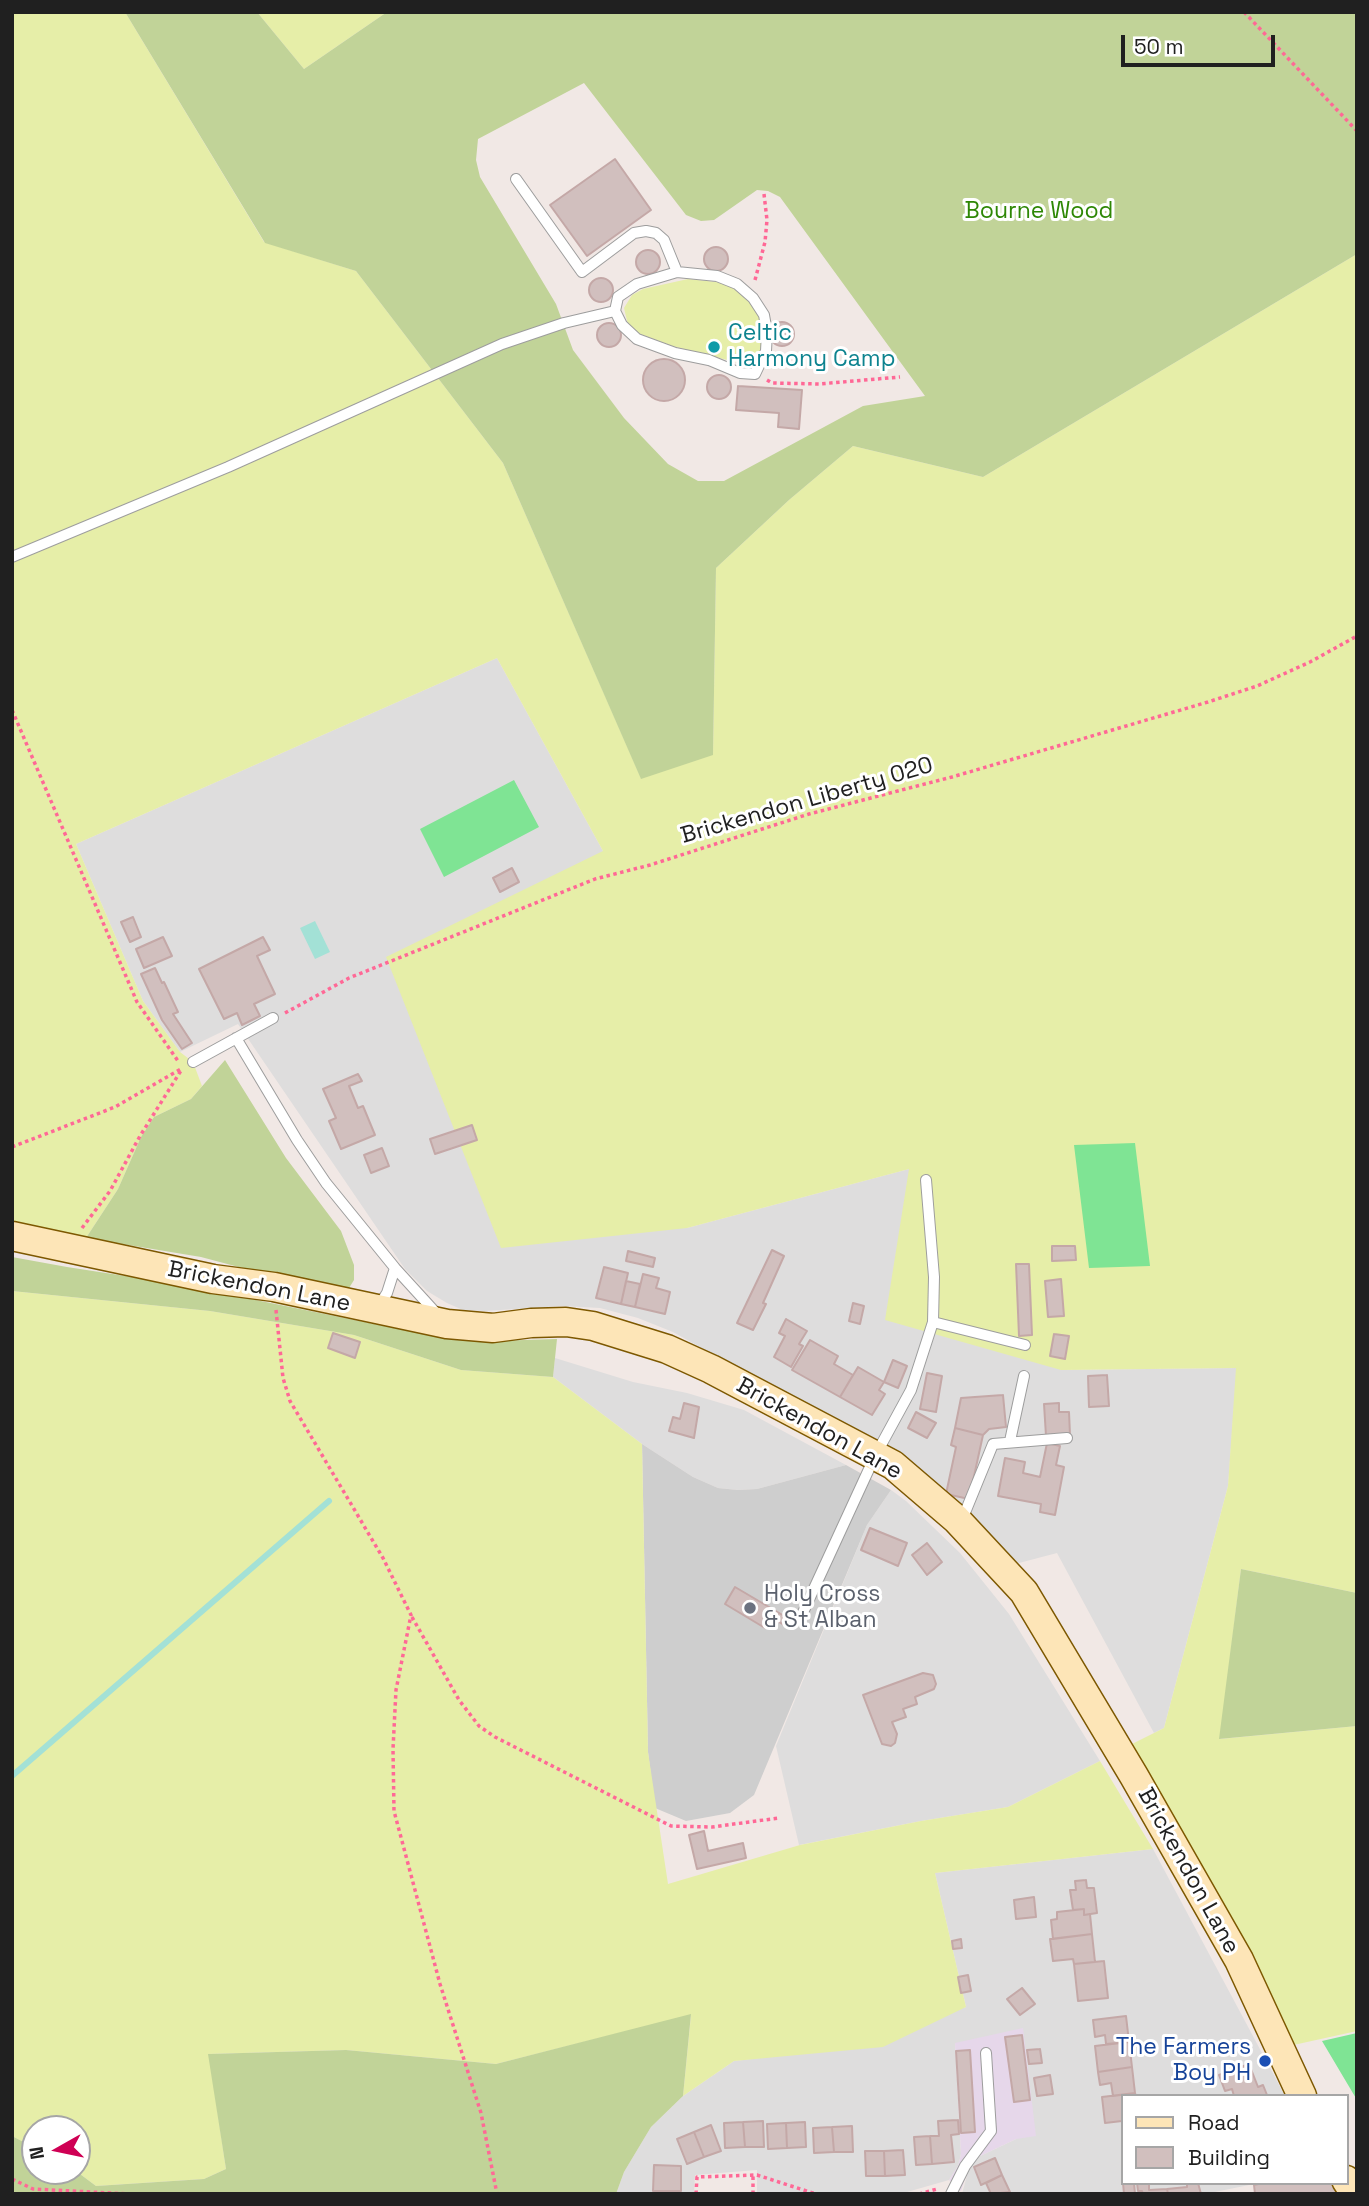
<!DOCTYPE html>
<style>
body{margin:0}
#map{position:relative;width:1369px;height:2206px;overflow:hidden;background:#f1e8e5;font-family:"Space Grotesk",sans-serif}
canvas{display:block}
.frame{position:absolute;inset:0;border:14px solid #202020;pointer-events:none}
.legend{position:absolute;left:1121px;top:2094px;width:228px;height:91px;box-sizing:border-box;background:#fff;border:2px solid #a6a6a6;margin:0;padding:9px 12px;list-style:none;font-size:21px;color:#202020}
.legend li{display:flex;align-items:center;gap:14px;height:35px}
.legend b{width:35px;border:2px solid #a6a6a6}
.north{position:absolute;left:21px;top:2115px;width:70px;height:70px;box-sizing:border-box;background:#fff;border:2px solid #a6a6a6;border-radius:50%;rotate:261deg;font-size:19px;font-weight:700;line-height:28px;text-align:center;color:#202020}
.north::after{content:'';display:block;margin:auto;width:24px;height:32px;background:#cf0054;clip-path:polygon(50% 0,100% 100%,50% 72%,0 100%)}
.scale{position:absolute;left:1121px;top:35px;width:154px;height:32px;box-sizing:border-box;border:4px solid #202020;border-top:0;padding-left:9px;font-size:21px;line-height:24px;white-space:nowrap;color:#202020;-webkit-text-stroke:5px #fff;paint-order:stroke}
</style>
<div id="map">
<canvas width="1369" height="2206"></canvas>
<div class="frame"></div>
<ul class="legend">
<li><b style="height:9px;background:#fde5b7"></b>Road</li>
<li><b style="height:19px;background:#d1bfbe"></b>Building</li>
</ul>
<div class="north">N</div>
<div class="scale">50 m</div>
</div>
<script>
const c = document.querySelector('canvas').getContext('2d');
c.lineJoin = 'round';
function fill(path, color) {
  c.fillStyle = color;
  c.fill(path, 'evenodd');
}
function poly(rows) {
  const path = new Path2D();
  for (const r of rows) {
    if (r.length === 3) {
      path.moveTo(r[0] + r[2], r[1]);
      path.arc(r[0], r[1], r[2], 0, 2 * Math.PI);
      continue;
    }
    path.moveTo(r[0], r[1]);
    for (let i = 2; i < r.length; i += 2) path.lineTo(r[i], r[i + 1]);
  }
  return path;
}
function trace(path, color, width, dash) {
  c.strokeStyle = color;
  c.lineWidth = width;
  c.lineCap = dash ? 'butt' : 'round';
  c.setLineDash(dash || []);
  c.stroke(path);
}
function write(font, color, halo, rows, align = 'center') {
  c.font = font + ' "Space Grotesk",sans-serif';
  c.lineWidth = 6;
  c.setLineDash([]);
  c.textBaseline = 'middle';
  c.strokeStyle = halo;
  c.fillStyle = color;
  for (const [text, x, y, turn = 0] of rows) {
    c.save();
    c.translate(x, y);
    c.rotate((+turn || 0) * Math.PI / 180);
    c.textAlign = isNaN(turn) ? turn : align;
    if (halo) c.strokeText(text, 0, 0);
    c.fillText(text, 0, 0);
    c.restore();
  }
}
fill(poly([
 [497,658,603,851,687,1228,909,1169,1061,1370,1237,1368,1228,1486,1164,1728,1154,1733,1057,1553,1019,1563,1010,1560,892,1454,673,1332,638,1318,600,1308,562,1306,485,1311,463,1310,447,1303,427,1291,405,1269,238,1024,180,1052,143,1001,76,844],
 [555,1358,633,1382,687,1393,744,1410,846,1465,757,1489,738,1490,718,1488,693,1477,642,1444,553,1377],
 [891,1490,906,1501,960,1553,1009,1614,1100,1761,1008,1807,921,1821,799,1845,776,1746,867,1525],
 [1153,1849,1285,2096,1122,2096,1122,2183,1259,2183,1205,2194,962,2194,970,2164,976,2158,1016,2139,955,2043,961,2154,958,2166,949,2180,900,2194,757,2194,757,2170,695,2175,694,2194,616,2194,624,2172,651,2127,683,2096,734,2061,794,2054,966,2007,935,1873]
]), '#dedddd');
fill(poly([
 [1023,2028,1036,2136,1016,2139,976,2158,970,2164,961,2191,949,2180,958,2166,961,2154,955,2043]
]), '#e6d7ea');
fill(poly([
 [642,1444,693,1477,718,1488,738,1490,757,1489,846,1465,891,1490,867,1525,754,1795,730,1813,686,1821,655,1808,648,1752]
]), '#cecece');
fill(poly([
 [12,12,125,12,264,242,356,271,503,463,641,778,713,754,716,568,789,500,853,446,983,477,1357,254,1357,1593,1241,1569,1220,1739,1357,1726,1357,2031,1289,2046,1128,1746,1164,1728,1228,1486,1236,1368,1061,1370,885,1320,909,1169,687,1228,501,1248,386,957,603,851,497,658,76,844,143,1001,180,1052,193,1062,202,1086,191,1099,154,1117,141,1137,118,1189,86,1238,12,1226],
 [257,12,387,12,304,69],
 [688,279,726,283,750,301,759,314,763,328,762,349,753,363,739,363,672,346,635,332,628,325,624,308,632,295,643,289],
 [12,1291,210,1311,354,1335,461,1370,553,1377,642,1444,648,1752,668,1884,800,1845,921,1821,1008,1807,1100,1761,1153,1849,935,1873,966,2007,883,2047,734,2061,683,2096,691,2015,496,2064,346,2050,209,2054,226,2169,204,2179,96,2186,76,2171,77,2129,35,2129,35,2148,12,2136]
]), '#e6eea8');
fill(poly([
 [125,12,257,12,304,69,387,12,1357,12,1357,254,983,477,853,446,789,500,716,568,713,755,641,779,503,463,356,271,265,243],
 [584,83,686,215,701,221,714,220,757,190,768,191,780,197,925,396,863,406,724,481,698,481,668,464,624,418,573,350,556,304,480,177,476,160,478,139],
 [225,1060,286,1158,341,1231,354,1265,354,1280,349,1288,333,1292,201,1257,86,1238,118,1189,141,1137,154,1117,191,1099],
 [12,1257,67,1267,177,1284,443,1338,491,1341,557,1339,553,1377,461,1370,354,1335,210,1311,12,1291],
 [1241,1569,1357,1593,1357,1726,1219,1739],
 [691,2014,683,2096,651,2127,624,2172,616,2194,12,2194,12,2136,35,2148,35,2171,76,2171,96,2186,204,2179,226,2169,208,2054,346,2050,496,2064]
]), '#c1d398');
fill(poly([
 [514,780,539,827,444,877,420,829],
 [1135,1143,1150,1266,1089,1268,1074,1145],
 [1357,2033,1357,2100,1322,2041]
]), '#7fe494');
fill(poly([
 [315,921,330,952,315,959,300,928]
]), '#a3e1d6');
trace(poly([
 [12,1776,329,1501]
]), '#a3e1d6', 6);
const building = poly([
 [615,159,651,210,587,256,550,205,615,159],
 [716,259,12],
 [648,262,12],
 [601,290,12],
 [782,334,12],
 [609,335,12],
 [664,380,21],
 [719,387,12],
 [738,386,802,390,799,429,778,427,779,413,736,410,738,386],
 [512,868,519,882,500,892,493,878,512,868],
 [133,917,141,937,130,942,121,922,133,917],
 [163,937,172,956,144,968,136,949,163,937],
 [263,937,270,950,257,956,275,994,254,1004,260,1016,242,1025,237,1013,224,1019,199,969,263,937],
 [155,968,162,983,164,982,178,1012,173,1014,192,1043,182,1049,162,1020,141,974,155,968],
 [358,1074,362,1081,349,1086,358,1108,363,1106,375,1135,341,1149,329,1121,336,1118,323,1089,358,1074],
 [472,1125,477,1140,435,1154,430,1139,472,1125],
 [382,1148,389,1166,371,1173,364,1155,382,1148],
 [1052,1246,1075,1246,1076,1260,1052,1261,1052,1246],
 [772,1250,784,1256,763,1303,766,1304,753,1330,737,1323,772,1250],
 [628,1251,655,1258,653,1267,626,1261,628,1251],
 [1016,1264,1029,1264,1032,1335,1019,1336,1016,1264],
 [604,1267,628,1273,621,1304,596,1298,604,1267],
 [643,1274,659,1278,656,1288,670,1292,665,1314,635,1307,643,1274],
 [1061,1279,1064,1316,1048,1317,1045,1281,1061,1279],
 [626,1281,640,1284,635,1307,621,1304,626,1281],
 [853,1303,864,1306,860,1324,849,1321,853,1303],
 [786,1319,807,1331,799,1344,803,1346,791,1367,774,1357,785,1336,779,1333,786,1319],
 [333,1333,360,1342,355,1358,328,1348,333,1333],
 [1054,1334,1069,1336,1065,1359,1050,1356,1054,1334],
 [810,1340,838,1356,834,1364,853,1375,840,1397,792,1370,810,1340],
 [893,1360,907,1366,898,1388,884,1382,893,1360],
 [858,1367,884,1382,879,1390,885,1394,872,1415,840,1397,858,1367],
 [927,1373,942,1376,936,1412,920,1409,927,1373],
 [1107,1375,1109,1406,1089,1407,1088,1376,1107,1375],
 [1003,1395,1006,1427,989,1429,983,1435,955,1428,961,1398,1003,1395],
 [684,1403,699,1407,694,1438,669,1431,673,1417,680,1419,684,1403],
 [1059,1403,1059,1412,1069,1412,1070,1435,1046,1436,1044,1404,1059,1403],
 [916,1412,936,1423,927,1438,908,1428,916,1412],
 [955,1428,983,1435,969,1499,946,1494,956,1447,951,1445,955,1428],
 [1047,1443,1060,1446,1056,1465,1064,1467,1055,1515,1040,1512,1041,1504,998,1496,1005,1458,1025,1462,1023,1473,1040,1477,1047,1443],
 [870,1528,907,1543,898,1566,861,1550,870,1528],
 [927,1543,942,1562,927,1575,912,1555,927,1543],
 [735,1587,791,1620,787,1627,771,1617,765,1628,725,1604,735,1587],
 [923,1673,933,1675,936,1684,934,1689,915,1697,917,1704,903,1709,906,1717,892,1722,897,1734,895,1743,891,1746,882,1744,863,1695,923,1673],
 [704,1831,708,1851,743,1843,746,1858,697,1869,689,1835,704,1831],
 [1086,1880,1087,1888,1094,1888,1097,1913,1084,1915,1084,1909,1073,1910,1070,1890,1076,1890,1075,1881,1086,1880],
 [1034,1897,1036,1917,1016,1919,1014,1900,1034,1897],
 [1084,1909,1084,1915,1090,1914,1092,1934,1053,1939,1051,1920,1057,1919,1057,1912,1084,1909],
 [1092,1934,1095,1962,1074,1964,1073,1959,1053,1961,1050,1939,1092,1934],
 [961,1939,962,1948,953,1949,952,1941,961,1939],
 [1104,1961,1108,1998,1078,2001,1074,1964,1104,1961],
 [968,1975,971,1991,961,1993,958,1977,968,1975],
 [1022,1988,1035,2004,1020,2015,1007,1999,1022,1988],
 [1126,2016,1129,2042,1106,2044,1105,2035,1095,2037,1093,2020,1126,2016],
 [1022,2035,1030,2100,1014,2102,1005,2037,1022,2035],
 [1129,2042,1132,2067,1098,2072,1095,2046,1129,2042],
 [1040,2049,1042,2063,1029,2064,1027,2050,1040,2049],
 [970,2050,975,2132,961,2133,956,2051,970,2050],
 [1249,2064,1258,2087,1263,2085,1267,2095,1234,2096,1232,2089,1225,2091,1219,2075,1249,2064],
 [1132,2067,1135,2093,1113,2096,1111,2083,1100,2085,1098,2072,1132,2067],
 [1050,2075,1053,2094,1037,2096,1034,2078,1050,2075],
 [1135,2093,1136,2096,1122,2096,1122,2121,1105,2123,1102,2097,1135,2093],
 [958,2120,959,2134,951,2135,954,2162,932,2164,930,2136,939,2136,938,2121,958,2120],
 [763,2121,764,2147,745,2147,743,2122,763,2121],
 [743,2122,745,2147,725,2148,724,2123,743,2122],
 [805,2122,806,2147,787,2148,786,2123,805,2122],
 [786,2123,787,2148,768,2149,767,2124,786,2123],
 [711,2125,721,2151,704,2157,694,2132,711,2125],
 [852,2126,853,2152,834,2152,832,2127,852,2126],
 [832,2127,834,2152,814,2153,813,2128,832,2127],
 [694,2132,704,2157,687,2164,677,2139,694,2132],
 [930,2136,932,2164,916,2165,914,2137,930,2136],
 [903,2150,905,2175,885,2176,884,2151,903,2150],
 [865,2151,884,2151,885,2176,866,2176,865,2151],
 [995,2158,1002,2175,981,2185,974,2167,995,2158],
 [654,2165,681,2166,681,2191,653,2191,654,2165],
 [1002,2175,1010,2192,991,2194,986,2183,1002,2175],
 [1123,2183,1134,2183,1135,2194,1124,2194,1123,2183],
 [1137,2183,1149,2183,1149,2190,1167,2189,1168,2194,1143,2194,1142,2191,1138,2191,1137,2183],
 [1187,2183,1198,2183,1201,2194,1168,2194,1167,2189,1187,2187,1187,2183],
 [1263,2183,1334,2183,1339,2194,1255,2194,1254,2185,1263,2183]
]);
fill(building, '#d1bfbe');
trace(building, '#c4a8a7', 2);
const lane = poly([
 [516,179,582,272,634,233,646,231,656,233,664,240,677,272],
 [677,272,717,276,737,284,753,298,764,315,767,332,766,351,755,374,740,373,709,360,675,353,637,339,622,325,615,311,618,297,637,284,677,272],
 [12,557,228,467,502,344,564,323,615,311],
 [236,1038,297,1140,326,1183,395,1268,437,1314],
 [193,1062,273,1018],
 [378,1307,387,1293,395,1268],
 [933,1322,1025,1345],
 [1010,1441,1024,1376],
 [960,1517,964,1515,993,1444,1067,1438],
 [800,1619,875,1456,911,1390,933,1322,934,1277,926,1180],
 [951,2194,965,2166,991,2131,986,2053]
]);
const secondary = poly([
 [12,1236,213,1279,274,1287,447,1324,493,1328,531,1323,566,1322,593,1326,667,1349,711,1369,893,1465,956,1519,1024,1592,1134,1776,1239,1960,1302,2096],
 [1346,2180,1355,2194]
]);
trace(lane, '#9d9d9d', 12);
trace(secondary, '#7d5800', 31);
trace(poly([
 [1244,12,1357,131],
 [755,280,765,242,767,220,764,194],
 [767,380,772,383,819,384,900,377],
 [12,710,137,1002,178,1061],
 [285,1013,349,978,595,879,650,865,809,814,952,777,1208,702,1257,686,1310,662,1357,636],
 [12,1147,115,1107,181,1069],
 [82,1228,110,1191,140,1136,182,1069],
 [276,1310,283,1378,290,1401,383,1558,411,1615,396,1690,393,1749,394,1811,440,1984,481,2113,497,2194],
 [412,1617,459,1700,479,1726,495,1737,671,1826,712,1827,779,1818],
 [12,2179,33,2189,130,2194],
 [696,2194,697,2177,757,2175,816,2194],
 [753,2194,753,2176],
 [919,2194,937,2189]
]), '#ff6896', 3.5, [3.5, 3.5]);
trace(lane, '#fff', 10);
trace(secondary, '#fde5b7', 28);
for (const [x, y, r, color] of [
 [714,347,7,"#0f9aa8"],
 [750,1608,7,"#6b7280"],
 [1265,2061,7,"#1a4fb4"]
]) {
  const dot = new Path2D();
  dot.arc(x, y, r, 0, 2 * Math.PI);
  c.fillStyle = color;
  c.fill(dot);
  trace(dot, '#fff', 2.5);
}
write('23px', '#2e8705', '#fff', [
 ["Bourne Wood",1039,212]
]);
write('23px', '#0d838f', '#fff', [
 ["Celtic",728,334],
 ["Harmony Camp",728,360]
], 'left');
write('23px', '#202020', '#fff', [
 ["Brickendon Liberty 020",807,801,-16],
 ["Brickendon Lane",259,1287,11],
 ["Brickendon Lane",819,1429,29],
 ["Brickendon Lane",1188,1871,61]
]);
write('23px', '#5b616d', '#fff', [
 ["Holy Cross",764,1595],
 ["& St Alban",764,1621]
], 'left');
write('23px', '#164399', '#fff', [
 ["The Farmers",1251,2048],
 ["Boy PH",1251,2074]
], 'right');
</script>
